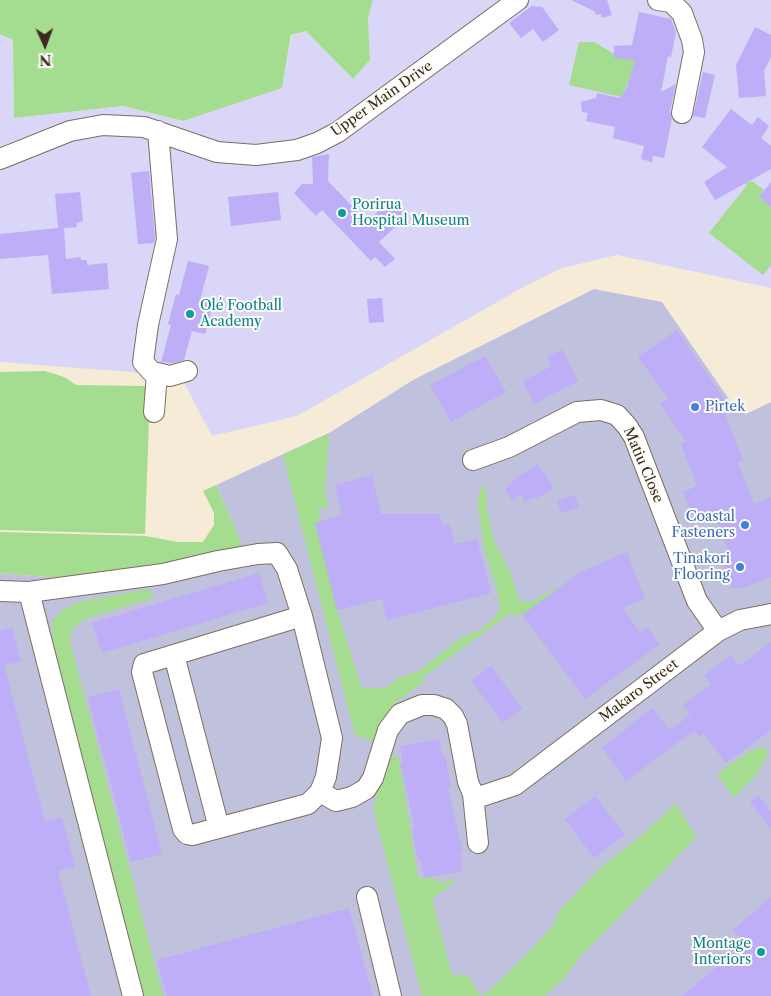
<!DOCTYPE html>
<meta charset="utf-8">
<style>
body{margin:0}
#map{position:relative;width:771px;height:996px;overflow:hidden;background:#f6ebd7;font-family:"Libre Caslon Text",serif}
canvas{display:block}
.north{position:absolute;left:20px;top:20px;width:50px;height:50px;-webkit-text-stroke:4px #fdfcf7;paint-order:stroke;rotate:178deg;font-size:14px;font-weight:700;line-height:20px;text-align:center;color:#3b2a1e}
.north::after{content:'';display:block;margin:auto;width:18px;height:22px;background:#3b2a1e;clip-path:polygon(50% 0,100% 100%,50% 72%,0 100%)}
</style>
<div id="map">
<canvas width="771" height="996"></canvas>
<div class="north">N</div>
</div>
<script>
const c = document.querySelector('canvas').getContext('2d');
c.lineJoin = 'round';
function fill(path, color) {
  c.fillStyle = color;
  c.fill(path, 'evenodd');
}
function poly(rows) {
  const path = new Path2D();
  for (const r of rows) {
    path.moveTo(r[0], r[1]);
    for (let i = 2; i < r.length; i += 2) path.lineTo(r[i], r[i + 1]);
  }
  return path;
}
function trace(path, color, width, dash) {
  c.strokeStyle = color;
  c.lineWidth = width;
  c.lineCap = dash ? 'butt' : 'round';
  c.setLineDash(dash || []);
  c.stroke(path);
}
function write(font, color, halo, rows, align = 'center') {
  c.font = font + ' "Libre Caslon Text",serif';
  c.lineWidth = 4;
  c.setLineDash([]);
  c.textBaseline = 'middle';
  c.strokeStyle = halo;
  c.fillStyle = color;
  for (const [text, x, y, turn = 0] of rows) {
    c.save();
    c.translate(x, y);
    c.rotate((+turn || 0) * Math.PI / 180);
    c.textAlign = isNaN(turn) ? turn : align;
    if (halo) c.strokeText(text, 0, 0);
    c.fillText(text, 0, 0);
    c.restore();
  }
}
fill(poly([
 [373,0,771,0,771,288,617,255,562,268,527,285,297,416,212,436,183,381,132,372,0,362,0,34,13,40,14,118,123,106,182,121,282,88,292,35,306,31,353,79,370,60,368,18]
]), '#d9d6f7');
fill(poly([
 [594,289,662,302,735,408,746,414,771,402,771,996,0,996,0,573,61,578,245,551,216,485,329,433,413,380]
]), '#c0c2dd');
fill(poly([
 [0,0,373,0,368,18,370,60,353,79,306,31,291,35,282,88,183,121,123,106,14,118,13,40,0,34],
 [579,42,594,42,614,54,635,60,630,79,621,97,569,85],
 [752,181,764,190,759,197,771,207,771,265,763,275,709,233,747,185,745,183],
 [45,371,64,377,76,385,145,386,150,391,145,534,0,530,0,372],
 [329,433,325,494,329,507,318,509,321,521,315,523,337,610,362,689,388,687,396,679,420,670,460,638,481,630,497,615,500,608,497,589,484,548,477,500,481,488,487,488,486,504,494,540,512,576,519,601,531,602,567,582,522,615,508,615,422,678,424,682,399,700,383,718,373,741,355,735,283,455],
 [216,485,245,551,175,568,61,578,0,573,0,532,146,536,178,542,203,542,214,525,214,513,203,491],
 [148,589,152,592,153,598,85,619,72,629,70,641,163,996,144,996,53,646,52,621,61,611,78,602],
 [765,747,768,754,757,774,734,798,717,774,750,751],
 [387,755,397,756,400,763,418,878,433,878,442,883,454,879,455,882,432,899,452,975,468,975,480,996,488,992,528,953,555,923,558,912,601,867,640,837,676,803,696,837,601,936,583,953,565,977,545,996,422,996,373,808,377,797,375,791]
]), '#a4dd8f');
fill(poly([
 [571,0,607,0,612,15,602,18,601,14,596,15,594,11],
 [532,6,542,7,559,30,543,42,533,29,521,38,509,23],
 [639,12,671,19,676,32,671,57,668,56,661,92,676,84,670,111,672,119,664,158,653,156,652,162,641,159,644,146,613,138,615,127,586,121,588,113,582,112,581,102,596,98,597,93,620,98,627,87,635,60,614,58,614,46,632,45],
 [755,27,771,35,771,57,764,71,766,96,739,98,736,65],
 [703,72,715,75,705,118,693,116],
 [731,109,752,125,758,117,769,126,761,138,771,146,771,169,715,200,704,182,727,167,702,147],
 [329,154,328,181,367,222,391,199,407,216,379,242,395,259,385,267,375,257,371,261,322,210,316,216,294,193,302,184,313,184,312,157],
 [149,171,155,238,154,243,138,244,131,173],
 [771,182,771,207,759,197],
 [80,192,83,221,76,223,77,227,64,228,66,259,80,257,81,260,87,260,87,265,107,263,109,289,52,294,48,255,0,259,0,234,58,228,55,194],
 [278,192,281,220,231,226,228,197],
 [188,261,209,266,200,301,213,304,205,334,192,331,184,360,173,363,161,362,171,325,168,324,176,294,179,295],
 [382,298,384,322,369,323,367,299],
 [677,330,731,409,725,413,743,460,738,462,754,504,771,497,771,577,740,589,740,587,733,589,719,553,728,550,714,514,695,522,683,492,697,486,681,444,686,441,660,404,668,398,638,357],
 [562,349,578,381,534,404,523,381,552,366,547,357],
 [485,356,506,392,451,422,430,385],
 [538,464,554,488,536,499,534,497,525,502,521,494,512,500,505,489,513,483,512,481],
 [372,475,381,514,440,514,442,524,450,525,455,544,477,539,491,593,387,620,382,599,337,610,315,523,342,515,335,485],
 [575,495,579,507,561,513,557,501],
 [627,552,645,599,622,608,640,632,647,627,660,644,585,699,522,615,580,572],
 [259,573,268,603,102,653,92,623],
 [12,627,21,661,4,665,45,821,62,817,75,867,58,871,91,996,0,996,0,631],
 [771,642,771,730,726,763,703,733,699,737,694,731,626,781,602,748,652,708,670,730,690,715,683,705,711,684,704,675,731,655,739,666],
 [491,666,522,708,503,723,471,681],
 [119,689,162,854,131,862,88,697],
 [439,739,442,755,445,755,451,788,448,788,463,853,460,854,463,871,424,878,421,861,418,861,412,828,415,828,400,763,403,763,400,746],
 [758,795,771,811,771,828,750,802],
 [595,796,625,835,594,858,565,819],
 [771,897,771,996,682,996,745,943,733,930],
 [349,908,373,996,167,996,157,960]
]), '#beadf7');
const minor = poly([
 [658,0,671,2,682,13,692,40,694,52,682,113],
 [158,131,167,239,148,325,143,362,152,372,157,373,170,376,187,371],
 [0,159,70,131,103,125,144,127,217,152,256,155,297,150,317,143,338,132,518,0],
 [154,412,157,373],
 [473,460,509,447,577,412,601,410,617,415,627,426,634,437,697,601,718,631],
 [0,591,29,592,163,574,218,561,258,554,277,553,287,569,302,616,332,738,326,777,320,792,308,804,192,835,187,834,183,829,142,672,144,664,302,616],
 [29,592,133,996],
 [174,655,219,828],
 [320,792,336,801,352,797,366,789,373,778,388,730,400,714,422,705,434,705,446,709,453,716,457,724,468,782,473,794,482,796,515,785,718,631,740,620,771,614],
 [473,794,478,843],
 [367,897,391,996]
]);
trace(minor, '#7c6e5f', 22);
trace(minor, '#fff', 20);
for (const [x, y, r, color] of [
 [342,213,5,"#0f9aa8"],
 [190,314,5,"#0f9aa8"],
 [695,407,5,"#3f7fe0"],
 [745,525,5,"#3f7fe0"],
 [740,567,5,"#3f7fe0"],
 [761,952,5,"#0f9aa8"]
]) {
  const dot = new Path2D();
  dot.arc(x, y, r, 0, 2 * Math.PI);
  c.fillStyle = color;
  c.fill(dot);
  trace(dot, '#fdfcf7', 2);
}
write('14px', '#3b2a1e', '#fdfcf7', [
 ["Upper Main Drive",382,99,-35],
 ["Matiu Close",643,465,67],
 ["Makaro Street",639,691,-37]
]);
write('14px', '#0d838f', '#fdfcf7', [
 ["Porirua",352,205],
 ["Hospital Museum",352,221],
 ["Olé Football",200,306],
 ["Academy",200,322],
 ["Montage",751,944,"right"],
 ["Interiors",751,960,"right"]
], 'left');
write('14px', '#366cbe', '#fdfcf7', [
 ["Pirtek",705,407,"left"],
 ["Coastal",735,517],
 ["Fasteners",735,533],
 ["Tinakori",730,559],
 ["Flooring",730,575]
], 'right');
</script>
